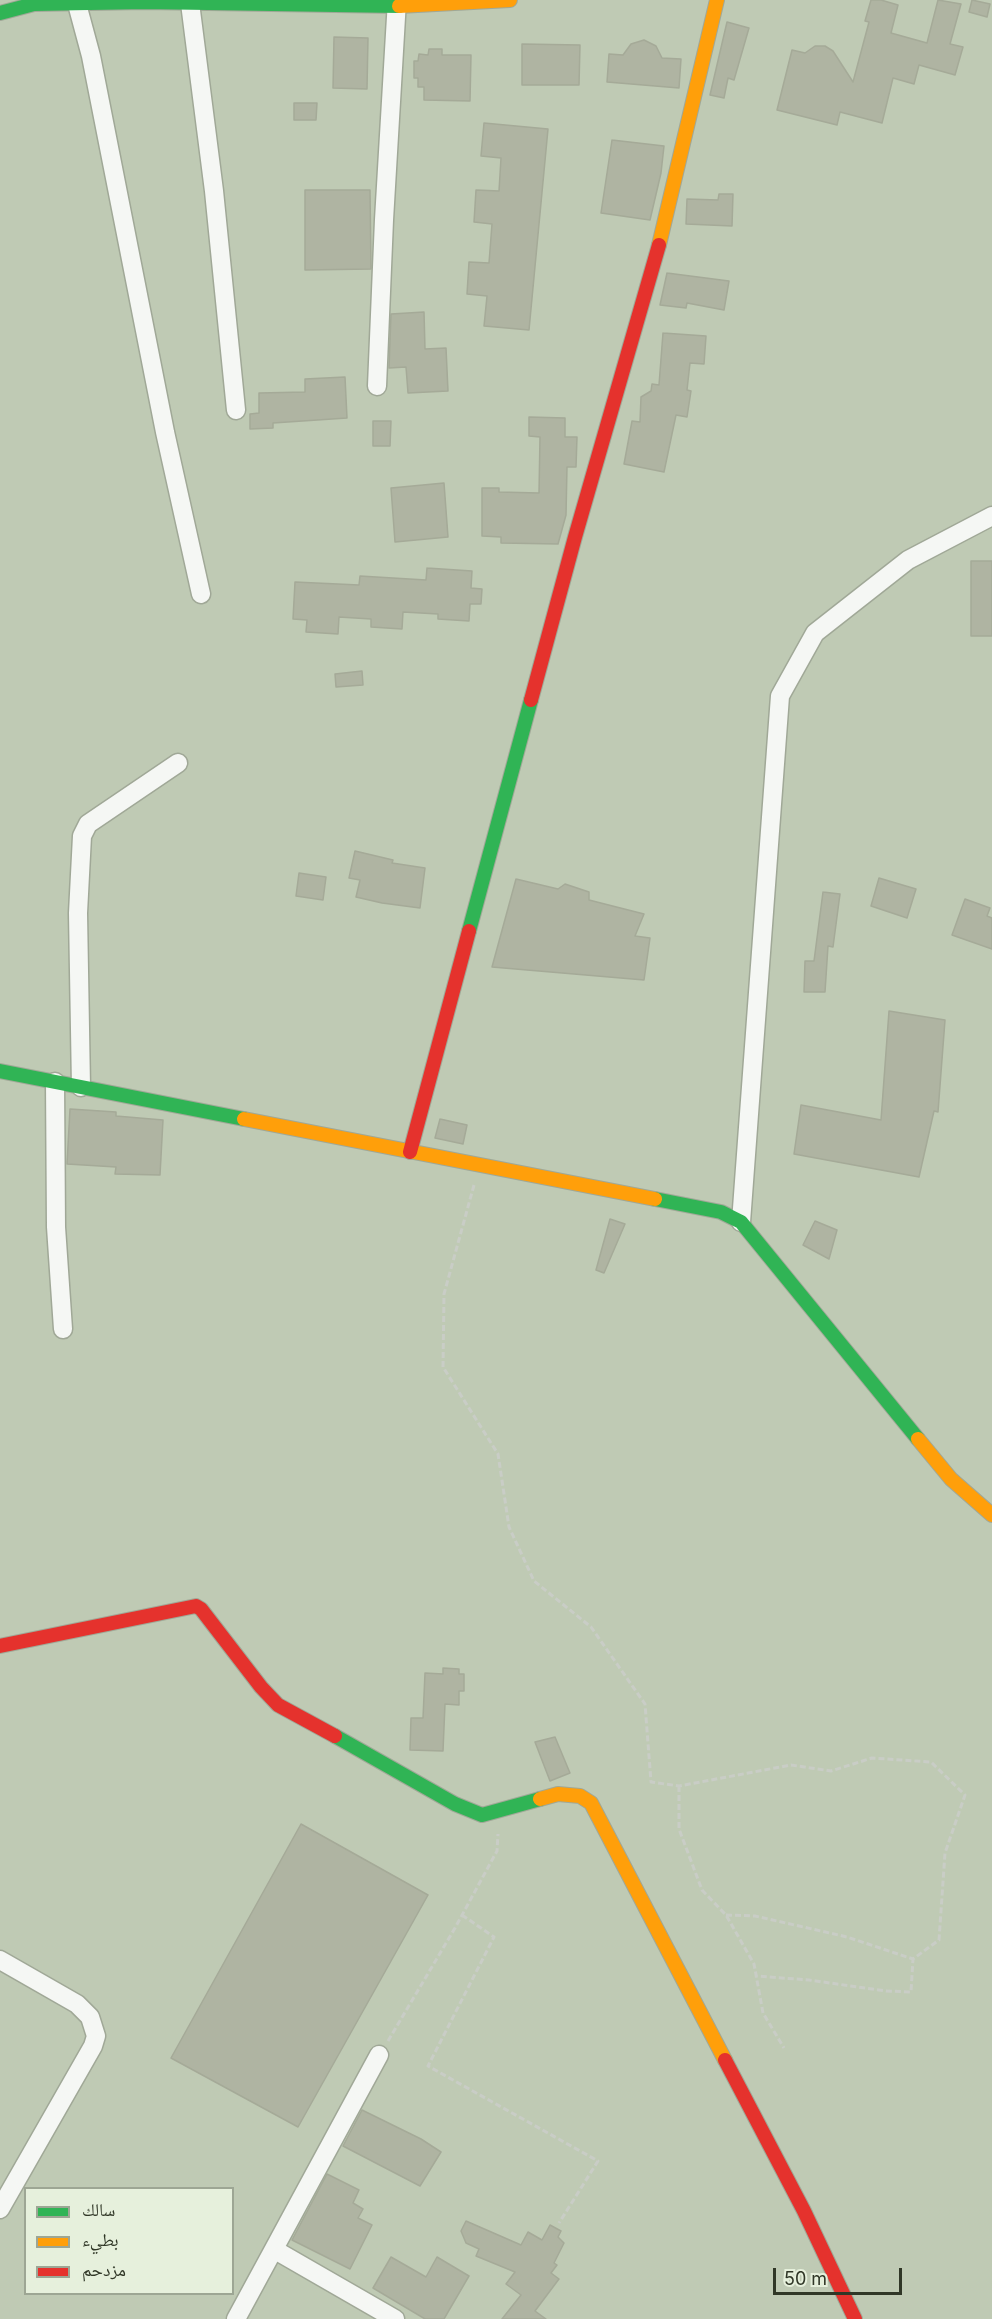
<!DOCTYPE html>
<meta charset="utf-8">
<style>
body{margin:0}
#map{position:relative;width:992px;height:2319px;overflow:hidden;background:#bfcab4;font-family:Inter,"Noto Naskh Arabic",sans-serif}
canvas{display:block}
.legend{position:absolute;left:24px;top:2187px;width:210px;height:108px;box-sizing:border-box;background:#e6f0dc;border:2px solid #9da694;margin:0;padding:8px 10px;list-style:none;font-size:18px;color:#303727}
.legend li{display:flex;align-items:center;gap:12px;height:30px}
.legend b{width:30px;border:2px solid #9da694}
.scale{position:absolute;left:773px;top:2268px;width:129px;height:27px;box-sizing:border-box;border:3px solid #303727;border-top:0;padding-left:8px;font-size:18px;line-height:21px;white-space:nowrap;color:#303727;-webkit-text-stroke:4px #e6f0dc;paint-order:stroke}
</style>
<div id="map">
<canvas width="992" height="2319"></canvas>
<ul class="legend">
<li><b style="height:8px;background:#30b455"></b>سالك</li>
<li><b style="height:8px;background:#ff9f0a"></b>بطيء</li>
<li><b style="height:8px;background:#e5322d"></b>مزدحم</li>
</ul>
<div class="scale">50 m</div>
</div>
<script>
const c = document.querySelector('canvas').getContext('2d');
c.lineJoin = 'round';
function fill(path, color) {
  c.fillStyle = color;
  c.fill(path, 'evenodd');
}
function poly(rows) {
  const path = new Path2D();
  for (const r of rows) {
    path.moveTo(r[0], r[1]);
    for (let i = 2; i < r.length; i += 2) path.lineTo(r[i], r[i + 1]);
  }
  return path;
}
function trace(path, color, width, dash) {
  c.strokeStyle = color;
  c.lineWidth = width;
  c.lineCap = dash ? 'butt' : 'round';
  c.setLineDash(dash || []);
  c.stroke(path);
}
const building = poly([
 [871,0,881,0,898,5,891,33,927,43,938,0,961,4,950,44,963,47,955,75,919,65,914,84,893,78,882,123,840,112,837,125,777,110,792,50,805,53,815,46,825,46,833,51,853,82,869,22,865,21,871,0],
 [972,0,990,4,987,17,969,12,972,0],
 [727,22,749,28,734,80,728,78,724,98,710,95,727,22],
 [334,37,368,38,367,89,333,88,334,37],
 [644,40,656,46,662,58,681,59,679,88,607,82,609,54,623,55,631,44,644,40],
 [522,44,580,45,579,85,522,85,522,44],
 [429,49,442,49,442,55,471,55,470,101,424,100,424,87,418,87,418,78,414,78,414,61,418,61,419,54,428,55,429,49],
 [294,103,317,103,316,120,294,120,294,103],
 [484,123,548,129,529,330,484,326,487,296,467,294,469,262,489,263,492,224,474,222,476,190,499,191,501,158,481,156,484,123],
 [612,140,664,146,661,173,650,220,601,213,612,140],
 [305,190,370,190,371,269,305,270,305,190],
 [719,194,733,194,732,226,686,224,687,199,718,200,719,194],
 [667,273,729,281,724,310,687,303,686,308,660,305,667,273],
 [424,312,425,349,446,348,448,391,408,393,406,367,389,368,391,314,424,312],
 [663,333,706,336,704,364,690,363,687,390,691,391,687,417,676,415,664,472,624,464,632,421,640,422,641,397,651,391,652,384,659,385,663,333],
 [345,377,347,418,273,423,273,428,250,429,250,414,259,413,259,393,305,392,305,379,345,377],
 [529,417,565,418,565,437,577,437,576,467,567,467,566,515,558,544,501,543,501,537,482,536,482,488,499,488,499,492,539,493,540,437,529,436,529,417],
 [373,421,391,421,390,446,373,446,373,421],
 [444,483,448,537,395,542,391,488,444,483],
 [971,561,992,561,992,636,971,636,971,561],
 [427,568,472,571,471,588,482,589,481,604,470,604,469,621,438,619,438,614,403,612,402,629,371,627,371,619,339,617,338,634,306,632,307,620,293,619,295,582,359,585,360,576,426,580,427,568],
 [362,671,363,685,336,687,335,674,362,671],
 [355,851,393,860,392,863,425,868,420,908,382,903,356,897,360,880,349,878,355,851],
 [299,873,326,877,323,900,296,896,299,873],
 [879,878,916,889,907,918,871,906,879,878],
 [516,879,558,889,565,884,589,892,589,900,644,914,635,936,650,938,644,980,492,967,516,879],
 [823,892,840,894,833,947,828,946,825,992,804,992,805,961,814,961,823,892],
 [965,899,990,908,987,916,992,918,992,949,952,935,965,899],
 [889,1011,945,1020,938,1112,934,1111,919,1177,794,1154,801,1105,881,1120,889,1011],
 [70,1109,116,1112,116,1116,163,1120,160,1175,115,1174,116,1167,67,1164,70,1109],
 [440,1119,467,1125,463,1144,435,1138,440,1119],
 [610,1219,625,1224,604,1273,596,1270,610,1219],
 [815,1221,837,1230,829,1259,803,1245,815,1221],
 [443,1668,459,1669,459,1674,464,1674,464,1691,459,1691,459,1705,445,1704,443,1751,410,1750,411,1718,423,1718,425,1673,443,1674,443,1668],
 [555,1737,570,1773,550,1781,535,1742,555,1737],
 [301,1824,428,1895,298,2127,171,2058,301,1824],
 [362,2110,421,2139,441,2152,420,2186,343,2146,362,2110],
 [327,2174,359,2190,353,2203,363,2209,358,2218,372,2225,350,2269,292,2240,327,2174],
 [466,2221,521,2245,528,2232,542,2240,550,2225,561,2231,558,2237,564,2243,554,2263,557,2265,551,2273,559,2279,535,2311,546,2319,502,2319,521,2295,506,2284,515,2272,476,2256,479,2249,466,2243,461,2231,466,2221],
 [391,2257,426,2277,437,2257,469,2276,444,2319,425,2319,373,2288,391,2257]
]);
fill(building, '#afb4a2');
trace(building, '#a5aa98', 1.5);
const street = poly([
 [190,3,214,191,236,410],
 [77,4,91,56,165,432,201,594],
 [377,386,384,220,397,0],
 [55,1082,56,1227,63,1329],
 [81,1087,78,913,82,836,88,824,178,763],
 [741,1222,780,696,815,633,908,560,992,516],
 [0,1960,77,2004,90,2017,96,2036,93,2046,0,2209],
 [275,2250,395,2319],
 [236,2319,379,2055]
]);
const fast = poly([
 [0,13,34,4,145,2,399,6],
 [469,931,531,700],
 [0,1071,244,1119],
 [655,1199,721,1212,741,1222,918,1439],
 [335,1736,455,1804,482,1815,540,1799]
]);
const slow = poly([
 [399,6,510,0],
 [659,245,717,0],
 [244,1119,655,1199],
 [918,1439,951,1479,992,1515],
 [540,1799,558,1794,580,1796,591,1803,725,2060]
]);
const jam = poly([
 [531,700,575,537,659,245],
 [410,1152,469,931],
 [0,1646,196,1606,201,1609,261,1687,278,1705,335,1736],
 [725,2060,804,2211,855,2319]
]);
trace(street, '#a0a897', 21);
trace(fast, '#a0a897', 16);
trace(slow, '#a0a897', 16);
trace(jam, '#a0a897', 16);
trace(poly([
 [474,1185,444,1294,443,1367,498,1454,509,1527,534,1581,591,1627,645,1704,651,1782,679,1786,791,1765,831,1771,872,1758,931,1762,965,1795,945,1853,939,1940,913,1959,911,1992,886,1991,809,1980,756,1976],
 [679,1786,679,1829,702,1890,726,1915,754,1964,763,2013,784,2048],
 [462,1915,494,1937,428,2066,598,2161,559,2223],
 [726,1915,755,1916,847,1937,913,1959],
 [388,2041,455,1928,497,1851,498,1834]
]), '#c9cdc6', 3, [6, 3]);
trace(street, '#f5f7f4', 18);
trace(fast, '#30b455', 14);
trace(slow, '#ff9f0a', 14);
trace(jam, '#e5322d', 14);
</script>
